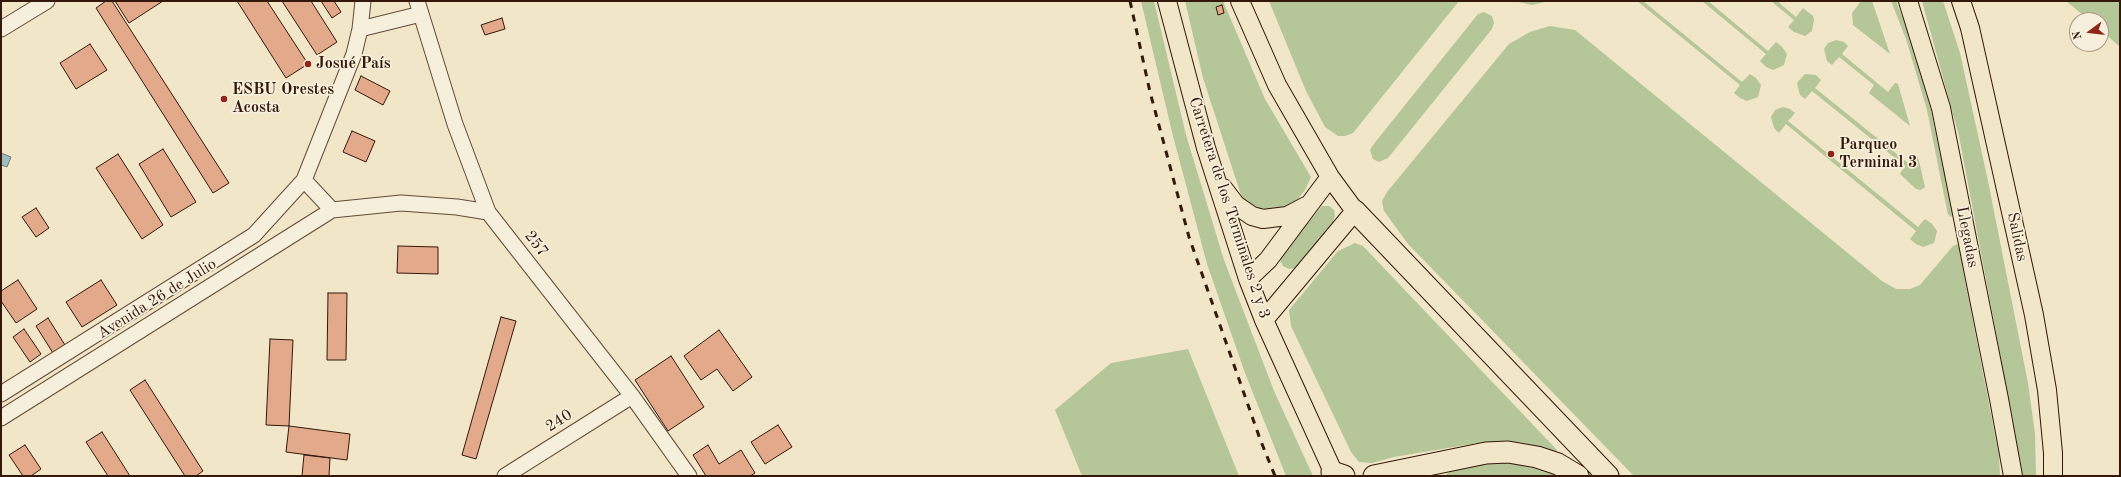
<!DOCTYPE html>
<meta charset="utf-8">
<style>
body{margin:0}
#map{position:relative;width:2121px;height:477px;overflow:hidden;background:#f1e6c7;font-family:"Old Standard TT",serif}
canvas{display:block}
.frame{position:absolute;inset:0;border:2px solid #341809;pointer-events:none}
.north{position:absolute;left:2069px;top:12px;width:40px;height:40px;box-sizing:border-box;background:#f6efdb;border:1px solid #a89987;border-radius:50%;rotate:255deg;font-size:11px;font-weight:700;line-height:16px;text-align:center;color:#341809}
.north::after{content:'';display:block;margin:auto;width:14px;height:18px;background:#8f2418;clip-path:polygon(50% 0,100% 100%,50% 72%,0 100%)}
</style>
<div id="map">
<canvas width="2121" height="477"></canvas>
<div class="frame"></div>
<div class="north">N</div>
</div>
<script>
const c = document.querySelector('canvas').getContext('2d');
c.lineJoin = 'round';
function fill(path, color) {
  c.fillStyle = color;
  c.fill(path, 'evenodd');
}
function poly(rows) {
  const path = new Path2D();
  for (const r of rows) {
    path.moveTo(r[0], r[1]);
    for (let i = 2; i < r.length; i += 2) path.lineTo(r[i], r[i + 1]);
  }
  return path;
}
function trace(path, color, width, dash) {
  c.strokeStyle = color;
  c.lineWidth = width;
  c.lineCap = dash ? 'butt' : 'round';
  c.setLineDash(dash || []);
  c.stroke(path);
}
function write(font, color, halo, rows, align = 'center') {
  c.font = font + ' "Old Standard TT",serif';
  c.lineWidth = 3.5;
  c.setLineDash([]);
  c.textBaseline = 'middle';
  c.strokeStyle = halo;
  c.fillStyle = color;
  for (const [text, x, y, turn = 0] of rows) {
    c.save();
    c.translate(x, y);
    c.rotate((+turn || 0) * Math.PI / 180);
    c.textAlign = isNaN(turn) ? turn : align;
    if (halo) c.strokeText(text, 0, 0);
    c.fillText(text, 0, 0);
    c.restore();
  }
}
fill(poly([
 [1141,1,1154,1,1186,135,1224,260,1274,391,1313,476,1286,476,1245,373,1207,264,1173,136],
 [1185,1,1223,1,1265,99,1311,177,1305,190,1294,204,1271,215,1247,204,1241,195,1203,78],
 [1269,1,1459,1,1353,133,1345,136,1338,136,1325,127,1306,91],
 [1514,1,1549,1,1532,5],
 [1637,1,1643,1,1742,82,1750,74,1756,78,1761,85,1758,97,1747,101,1740,98,1734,93,1740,85],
 [1702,1,1708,1,1768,51,1776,42,1782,47,1787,54,1784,65,1773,70,1766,67,1760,61,1766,54],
 [1771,1,1777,1,1796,17,1803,8,1813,16,1814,20,1812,31,1805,36,1794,32,1788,27,1794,20],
 [1861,1,1872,1,1890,54,1853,25,1852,13],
 [1891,1,1896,1,1911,39,1931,110,1953,214,1951,217,1948,215,1927,110,1906,39],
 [1922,1,1943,1,1960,53,1988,181,2028,383,2035,434,2036,476,2023,476,1959,136],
 [2066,1,2120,1,2120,47,2101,30,2101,20,2089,20],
 [1484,12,1492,16,1494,23,1492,29,1388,158,1379,162,1373,159,1370,150,1373,145,1478,14],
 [1550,26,1575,30,1882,281,1896,289,1910,289,1920,285,1953,246,1957,244,1959,247,1965,280,1999,456,2000,476,1634,476,1408,244,1384,211,1382,201,1387,192,1509,44,1530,32],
 [1836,40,1844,42,1848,46,1842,54,1888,92,1895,83,1898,84,1910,126,1869,93,1874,85,1839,57,1832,65,1827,61,1824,49,1828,43],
 [1805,74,1816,75,1821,80,1815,88,1908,163,1914,156,1918,157,1925,187,1921,190,1916,189,1900,174,1905,166,1812,91,1805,99,1800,95,1797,83],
 [1783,107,1790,109,1795,113,1788,121,1918,227,1925,219,1932,224,1937,231,1934,243,1923,247,1916,244,1910,239,1916,231,1786,124,1779,133,1774,128,1771,117,1775,110],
 [1322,206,1329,206,1334,210,1335,216,1333,222,1295,268,1289,269,1283,266,1280,260,1282,254],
 [1355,243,1363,246,1557,450,1555,453,1508,442,1484,442,1394,457,1372,463,1359,462,1351,452,1291,326,1289,310,1338,251],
 [1188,349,1239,476,1082,476,1055,410,1111,363],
 [1487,462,1506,462,1529,467,1558,476,1444,476,1451,471]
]), '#b5c699');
const water = poly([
 [1,153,11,157,7,167,1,165,1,153]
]);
fill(water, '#9ebdbf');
trace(water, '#747b76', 1);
const building = poly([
 [106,1,112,1,229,183,213,193,96,8,106,1],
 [115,1,163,1,129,23,115,1],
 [237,1,267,1,308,64,286,78,237,1],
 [282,1,311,1,337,42,317,55,282,1],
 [321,1,334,1,341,12,332,18,321,1],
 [1222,5,1224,13,1218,15,1216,7,1222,5],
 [502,18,505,29,485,35,481,25,502,18],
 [90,44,107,70,76,89,60,63,90,44],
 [361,76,390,91,383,105,355,90,361,76],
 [352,131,375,141,366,162,343,152,352,131],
 [163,149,196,202,171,217,139,164,163,149],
 [118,154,163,225,142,239,96,168,118,154],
 [36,208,49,228,36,237,22,217,36,208],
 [398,246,438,247,438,274,397,273,398,246],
 [18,280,37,309,16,323,1,301,1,291,18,280],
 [101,280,117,305,82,327,66,302,101,280],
 [328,293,347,293,346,360,327,360,328,293],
 [501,317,516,321,476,459,462,455,501,317],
 [48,318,65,345,53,353,36,326,48,318],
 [24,329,41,354,30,362,13,337,24,329],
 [719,330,752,377,733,391,717,369,701,380,684,356,719,330],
 [270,339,293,340,289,426,266,425,270,339],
 [671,356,704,407,668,431,635,380,671,356],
 [145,380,203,471,196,476,185,476,130,390,145,380],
 [778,425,792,447,765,464,751,442,778,425],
 [289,426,350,434,347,460,286,452,289,426],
 [102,432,130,476,108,476,86,442,102,432],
 [25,445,41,469,31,476,23,476,9,455,25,445],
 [708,445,719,464,741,450,755,473,750,476,706,476,693,455,708,445],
 [304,455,330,458,329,476,302,476,304,455]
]);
fill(building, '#e2a98b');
trace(building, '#341809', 1);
const minor = poly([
 [417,1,455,124,488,212,632,396,689,476],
 [1,29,47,1],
 [360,29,363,1],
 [304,180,332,210],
 [1,394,254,235,304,180,354,54,360,29,421,14],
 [1,418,332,210,401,203,457,207,488,212],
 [505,476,632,396]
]);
const major = poly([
 [1167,1,1206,148,1248,279,1264,320,1335,476],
 [1240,1,1277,85,1330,177,1355,211,1264,320],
 [1908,1,1941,108,1999,399,2013,476],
 [1961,1,1970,28,2034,315,2047,390,2053,453,2053,476],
 [1223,188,1236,205,1252,216,1263,219,1287,216,1306,206],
 [1248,279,1268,260,1330,177]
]);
const highway = poly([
 [1355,211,1608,476],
 [1332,472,1344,476],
 [1374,476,1486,453,1508,452,1537,457,1558,464,1578,476]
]);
trace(minor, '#634c38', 17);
trace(major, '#341809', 20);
trace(highway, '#341809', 23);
trace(minor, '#f6efdb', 15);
trace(major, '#f1e6c7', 18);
trace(highway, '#f1e6c7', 21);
trace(poly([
 [1130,1,1150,92,1189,237,1260,439,1275,476]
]), '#341809', 3, [7, 7]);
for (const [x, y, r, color] of [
 [308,64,4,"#8f2418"],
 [224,99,4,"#8f2418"],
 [1831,154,4,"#8f2418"]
]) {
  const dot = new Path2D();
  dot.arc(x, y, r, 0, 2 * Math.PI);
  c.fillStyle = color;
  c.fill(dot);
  trace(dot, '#f6efdb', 1.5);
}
write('bold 16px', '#341809', '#f6efdb', [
 ["Josué País",316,64],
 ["ESBU Orestes",232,90],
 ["Acosta",232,108],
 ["Parqueo",1839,145],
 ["Terminal 3",1839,163]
], 'left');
write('16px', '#341809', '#f6efdb', [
 ["Carretera de los Terminales 2 y 3",1229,208,72],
 ["Llegadas",1967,237,79],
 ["Salidas",2017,237,78],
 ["257",536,244,52],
 ["Avenida 26 de Julio",157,299,-32],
 ["240",559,421,-32]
]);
</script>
